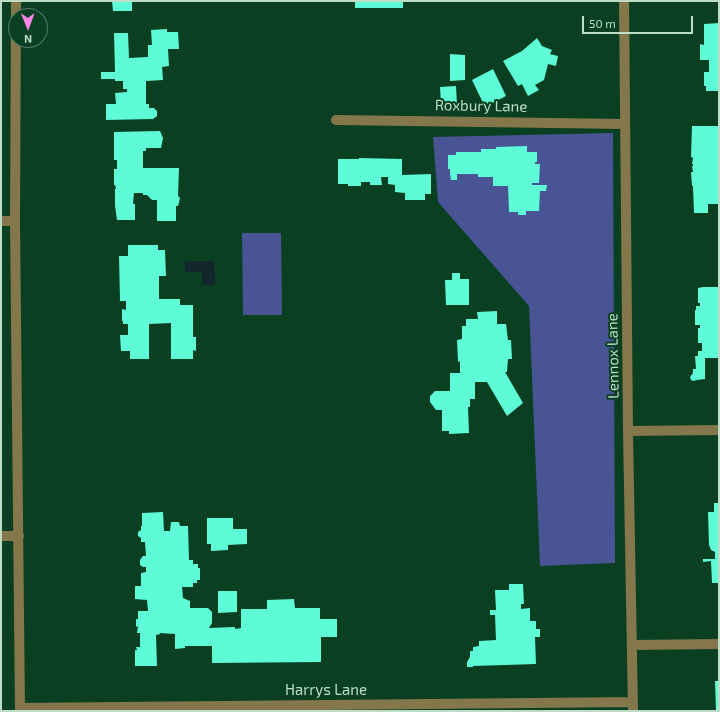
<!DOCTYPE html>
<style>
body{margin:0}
#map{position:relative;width:720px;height:712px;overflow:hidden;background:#0a3f22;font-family:"Exo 2",sans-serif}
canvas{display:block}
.frame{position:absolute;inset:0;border:2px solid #bdddc6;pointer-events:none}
.north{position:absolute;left:8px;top:8px;width:40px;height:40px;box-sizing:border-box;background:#0a3f22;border:1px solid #527e64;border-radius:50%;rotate:179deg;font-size:11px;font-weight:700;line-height:16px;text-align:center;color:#bdddc6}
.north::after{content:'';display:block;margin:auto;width:14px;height:18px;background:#fb87e6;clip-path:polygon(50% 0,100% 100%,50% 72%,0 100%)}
.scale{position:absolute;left:582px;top:16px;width:111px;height:18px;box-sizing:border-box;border:2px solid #bdddc6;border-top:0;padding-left:5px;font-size:12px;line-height:14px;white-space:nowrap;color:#bdddc6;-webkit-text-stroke:3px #0a3f22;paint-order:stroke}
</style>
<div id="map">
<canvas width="720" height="712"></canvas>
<div class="frame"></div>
<div class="north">N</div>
<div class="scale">50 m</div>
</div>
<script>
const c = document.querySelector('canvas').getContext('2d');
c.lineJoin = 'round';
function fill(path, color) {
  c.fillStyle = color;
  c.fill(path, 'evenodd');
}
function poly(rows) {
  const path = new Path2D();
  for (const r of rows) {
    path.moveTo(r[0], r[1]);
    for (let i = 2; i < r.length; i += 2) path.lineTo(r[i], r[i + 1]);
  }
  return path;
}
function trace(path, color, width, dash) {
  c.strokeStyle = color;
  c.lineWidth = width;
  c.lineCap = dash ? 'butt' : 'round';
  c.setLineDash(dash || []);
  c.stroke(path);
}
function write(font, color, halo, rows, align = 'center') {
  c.font = font + ' "Exo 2",sans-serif';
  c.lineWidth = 4;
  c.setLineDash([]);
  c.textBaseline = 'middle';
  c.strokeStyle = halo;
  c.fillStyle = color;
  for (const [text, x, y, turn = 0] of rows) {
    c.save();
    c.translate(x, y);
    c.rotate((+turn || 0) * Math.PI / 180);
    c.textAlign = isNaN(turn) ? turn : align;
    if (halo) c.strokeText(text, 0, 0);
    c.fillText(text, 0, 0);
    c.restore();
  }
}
fill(poly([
 [613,133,615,563,540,566,529,306,438,202,433,137],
 [242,233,281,233,282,315,243,315]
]), '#495494');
fill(poly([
 [185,261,214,261,215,285,202,285,202,272,185,272]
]), '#12272c');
fill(poly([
 [112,1,132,1,132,11,113,11],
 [355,1,403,1,403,8,355,8],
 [719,23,719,91,706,91,706,86,704,86,704,72,709,72,709,60,700,60,700,44,704,45,704,24],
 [167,29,167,32,178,32,179,49,168,49,169,66,162,67,163,80,146,81,146,104,149,104,149,108,154,108,157,111,157,116,153,119,106,120,106,104,116,104,115,93,127,92,127,89,123,89,123,81,115,81,115,79,101,79,101,72,115,72,114,33,128,33,129,58,148,57,148,45,152,45,151,30],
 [537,38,542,46,552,50,550,54,558,56,556,66,548,64,544,80,535,85,539,90,528,96,522,84,518,86,503,61,522,51],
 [450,54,465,55,465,80,450,81],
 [493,69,506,96,485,107,472,80],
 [456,86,457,105,441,104,440,87],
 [692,126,719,126,719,204,708,204,708,213,694,213,693,186,692,186,691,172,693,172,692,166,693,166,693,164,692,164,693,158,691,157],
 [160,131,163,138,161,148,146,148,146,151,143,151,143,168,179,168,178,196,180,198,178,206,176,206,176,221,157,221,157,200,152,200,147,195,143,195,143,193,134,193,133,204,135,204,135,220,117,220,115,206,115,189,116,189,115,185,114,185,114,169,117,169,117,160,114,160,114,132],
 [527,146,527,152,537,152,537,162,535,162,535,164,540,164,539,183,532,183,532,185,547,185,546,191,540,191,539,211,526,211,526,215,518,215,518,212,509,212,508,186,493,186,493,177,478,177,478,174,457,174,457,180,451,180,450,173,450,169,448,169,448,155,456,155,456,152,481,152,481,149,496,149,496,147],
 [359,158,402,159,402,175,431,174,431,194,425,194,425,200,405,200,405,193,395,192,395,185,388,184,388,177,381,177,382,185,370,185,370,182,361,182,361,186,348,186,348,184,338,184,338,159,359,159],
 [128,245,158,245,158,250,165,250,166,276,159,276,159,299,180,299,180,305,193,305,193,337,196,337,196,351,193,350,193,359,171,359,171,323,149,324,149,359,130,359,130,351,121,351,120,335,128,335,128,324,123,324,123,321,122,321,122,309,126,310,126,301,120,301,119,256,128,256],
 [452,273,460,273,460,279,469,279,469,305,446,305,445,280,452,280],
 [703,287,719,287,719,358,705,358,705,379,697,380,693,381,691,380,690,377,693,373,693,369,696,369,695,356,698,356,698,351,702,351,702,343,698,343,698,328,700,328,700,325,695,325,695,310,696,310,696,306,700,306,700,303,698,303,698,288],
 [497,311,497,324,506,324,508,340,511,340,512,359,508,359,507,372,505,372,523,403,507,416,487,382,475,382,475,399,470,399,470,407,468,407,469,433,449,434,449,431,442,431,442,410,436,410,430,402,430,396,435,391,450,391,450,373,460,373,460,361,458,362,457,340,462,339,462,326,466,326,466,319,478,319,477,312],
 [714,503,719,503,719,583,712,583,711,561,703,562,703,559,715,559,715,552,711,550,709,545,708,512,714,512],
 [163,512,164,531,170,531,171,522,179,522,180,526,188,526,189,560,193,560,193,564,198,564,198,568,200,568,200,580,197,580,197,583,193,583,193,587,182,587,183,598,190,601,190,608,208,608,212,612,212,623,209,628,235,627,235,629,241,628,241,609,267,609,267,600,294,599,295,608,320,608,320,619,337,619,337,637,321,637,321,662,212,663,212,646,185,646,185,648,175,649,175,634,160,633,160,634,156,635,157,666,135,666,135,650,137,650,136,647,140,647,140,633,137,633,138,626,136,627,136,619,138,619,138,611,148,611,147,600,135,599,135,586,141,586,141,573,146,572,146,567,143,567,140,565,140,560,143,556,146,556,145,542,141,542,141,538,138,536,138,532,141,530,141,526,142,526,142,513],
 [207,518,233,518,233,529,247,529,247,544,228,545,228,550,211,551,211,544,207,544],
 [509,584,523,584,524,604,521,604,521,609,530,608,530,621,536,621,536,629,540,629,540,637,535,637,536,664,473,666,473,667,467,667,467,662,470,657,470,651,473,651,473,647,479,646,479,641,496,640,495,615,490,615,490,610,496,610,495,590,509,590],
 [218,591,237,591,237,612,218,613],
 [715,681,719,681,719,711,716,711]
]), '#5dfbd6');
trace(poly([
 [16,1,15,221,20,711],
 [624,1,628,431,633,711],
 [336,120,625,124],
 [1,221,15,221],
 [628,431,719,430],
 [1,536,19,536],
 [632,645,719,644],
 [20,708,633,702]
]), '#84774b', 10);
write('15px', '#bdddc6', '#0a3f22', [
 ["Roxbury Lane",481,106,1],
 ["Lennox Lane",613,356,-91],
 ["Harrys Lane",326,690]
]);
</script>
